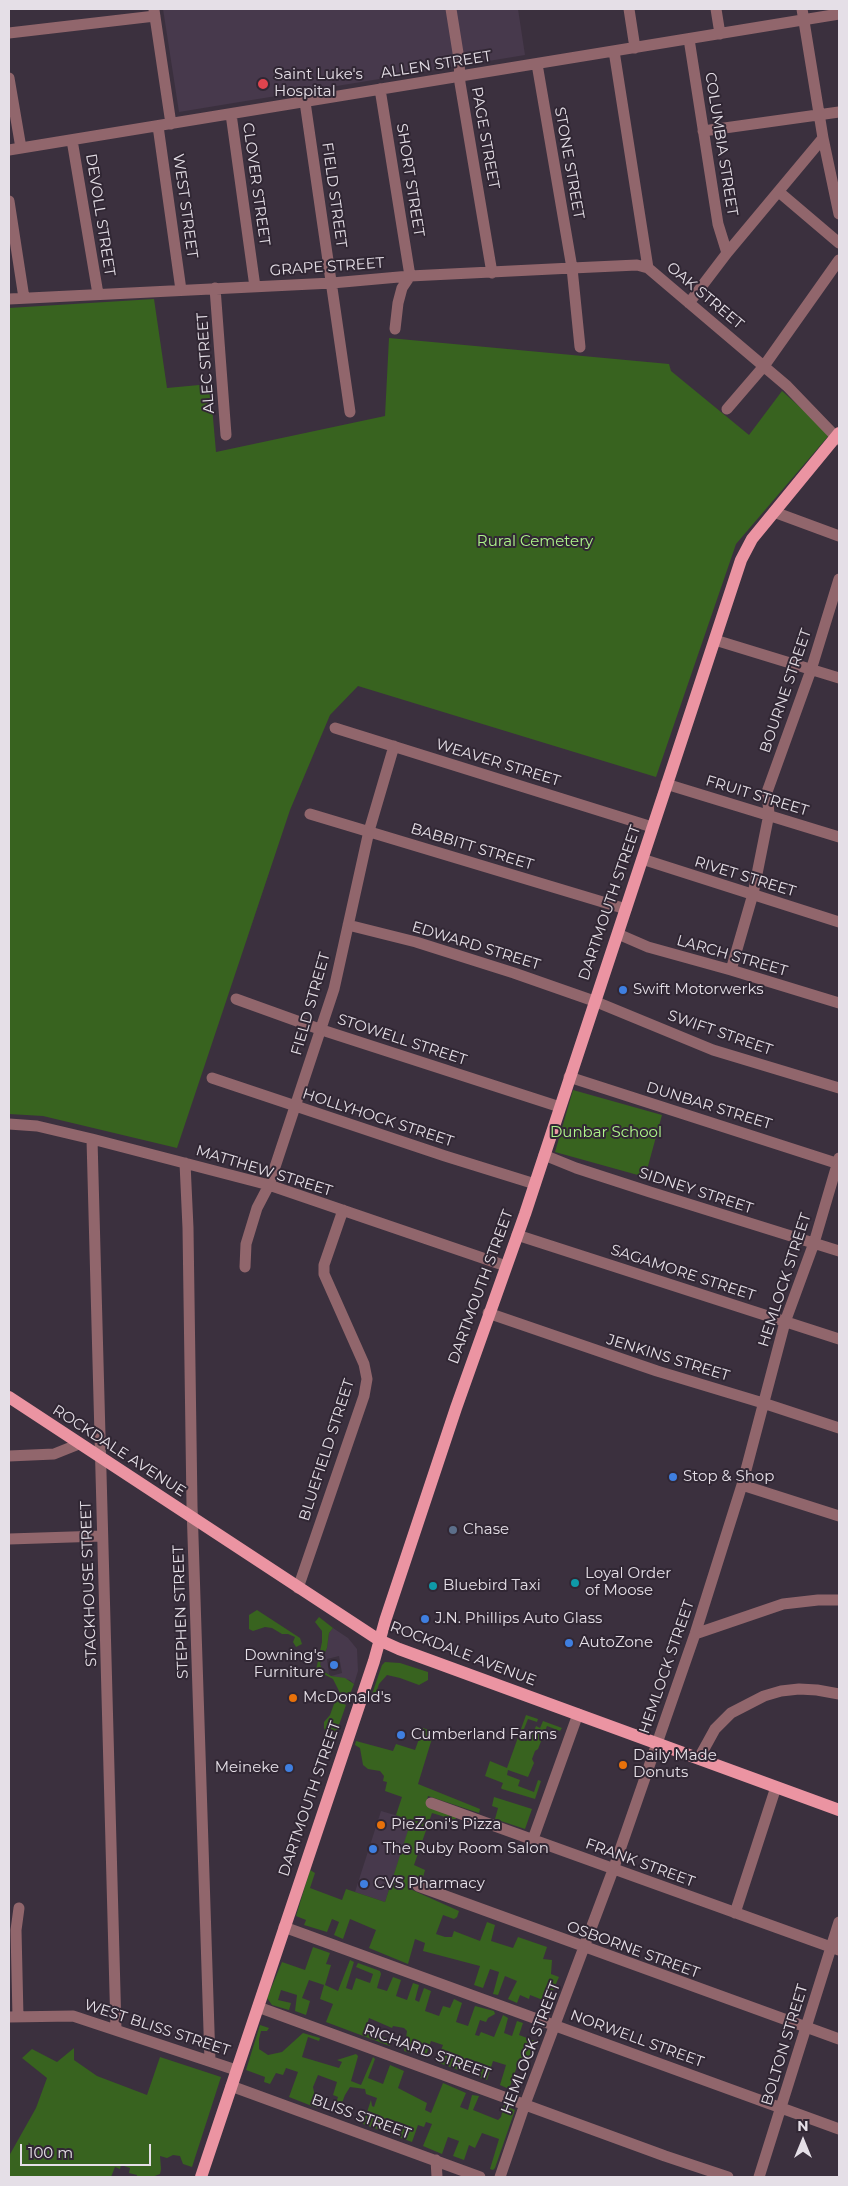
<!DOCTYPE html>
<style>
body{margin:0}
#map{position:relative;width:848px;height:2186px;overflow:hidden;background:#3b303e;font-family:Montserrat,sans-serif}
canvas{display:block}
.frame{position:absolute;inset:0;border:10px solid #e5dfe7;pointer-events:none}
.north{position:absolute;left:778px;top:2116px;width:50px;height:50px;-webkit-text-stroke:4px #312734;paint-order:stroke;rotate:0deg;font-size:14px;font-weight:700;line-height:20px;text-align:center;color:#e5dfe7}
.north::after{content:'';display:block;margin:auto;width:18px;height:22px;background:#e5dfe7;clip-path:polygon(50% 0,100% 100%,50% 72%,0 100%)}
.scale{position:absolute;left:20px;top:2144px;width:131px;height:22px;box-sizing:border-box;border:2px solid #e5dfe7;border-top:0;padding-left:6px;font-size:15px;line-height:18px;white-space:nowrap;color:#e5dfe7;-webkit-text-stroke:4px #312734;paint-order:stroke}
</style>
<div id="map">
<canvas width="848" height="2186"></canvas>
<div class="frame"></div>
<div class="north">N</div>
<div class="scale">100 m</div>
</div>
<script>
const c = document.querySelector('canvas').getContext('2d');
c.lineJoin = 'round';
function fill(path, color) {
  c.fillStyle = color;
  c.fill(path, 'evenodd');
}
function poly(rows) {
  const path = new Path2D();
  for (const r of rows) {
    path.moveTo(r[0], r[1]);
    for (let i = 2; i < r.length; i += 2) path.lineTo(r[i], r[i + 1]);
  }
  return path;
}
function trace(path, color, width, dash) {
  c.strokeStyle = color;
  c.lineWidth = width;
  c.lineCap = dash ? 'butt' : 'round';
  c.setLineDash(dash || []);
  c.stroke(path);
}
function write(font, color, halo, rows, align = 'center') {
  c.font = font + ' Montserrat,sans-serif';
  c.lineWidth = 4;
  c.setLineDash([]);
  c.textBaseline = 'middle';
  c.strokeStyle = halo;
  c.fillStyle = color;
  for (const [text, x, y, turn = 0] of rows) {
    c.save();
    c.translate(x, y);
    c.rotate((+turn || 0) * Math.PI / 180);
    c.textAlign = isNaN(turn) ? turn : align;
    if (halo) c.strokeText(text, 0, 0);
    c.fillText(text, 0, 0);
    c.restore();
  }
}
fill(poly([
 [163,9,518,9,525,55,179,112],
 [333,1628,348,1638,357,1649,358,1671,354,1684,350,1680,331,1676,342,1673,339,1656,327,1659,329,1674,323,1671,320,1664,327,1648,329,1633],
 [381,1811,412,1820,385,1902,355,1892]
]), '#47394c');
fill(poly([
 [154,299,167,388,210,384,216,452,385,416,389,338,669,364,671,371,749,435,782,391,830,434,736,544,656,777,358,686,330,715,290,810,177,1148,43,1116,9,1114,9,308],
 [573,1090,662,1115,645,1177,555,1152],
 [257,1610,300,1638,302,1644,296,1647,293,1642,295,1637,288,1634,282,1634,272,1628,265,1627,253,1631,249,1629,249,1615],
 [319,1617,333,1628,329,1633,327,1648,320,1664,323,1671,331,1676,345,1678,354,1684,349,1697,340,1693,333,1679,316,1670,322,1642,322,1631,315,1622],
 [385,1662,400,1663,428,1672,428,1680,419,1685,400,1678,387,1675,379,1684,375,1696,371,1697,382,1665],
 [337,1701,346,1705,332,1745,324,1728,324,1722,330,1715,334,1704],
 [526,1715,538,1719,537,1722,528,1719,522,1734,531,1738,536,1726,540,1728,543,1721,562,1728,560,1731,547,1726,538,1749,535,1751,532,1759,534,1763,528,1777,508,1770,507,1775,520,1780,518,1786,534,1792,538,1780,541,1781,535,1799,502,1789,501,1788,503,1783,485,1776,490,1761,507,1768],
 [423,1728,434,1732,418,1784,480,1809,479,1813,428,1796,426,1805,457,1816,455,1820,432,1813,414,1865,425,1870,422,1881,414,1878,410,1889,459,1911,457,1917,454,1919,443,1915,436,1934,445,1937,452,1937,454,1931,480,1941,487,1922,495,1925,491,1941,513,1948,518,1937,547,1947,543,1959,552,1960,551,1974,559,1977,548,2002,530,1995,529,1999,520,1995,517,2003,508,1999,517,1981,505,1976,498,1995,493,1994,499,1972,490,1969,483,1988,474,1985,480,1966,423,1951,425,1943,415,1939,408,1964,369,1948,376,1930,350,1919,343,1939,334,1935,339,1922,332,1919,327,1932,304,1925,306,1920,296,1916,310,1870,315,1873,310,1888,342,1900,346,1889,385,1902,411,1821,396,1815,402,1797,385,1791,387,1782,383,1781,384,1776,380,1771,368,1769,363,1765,360,1748,355,1745,356,1741,393,1751,396,1744,415,1750],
 [494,1797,532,1809,525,1829,495,1819,498,1808,492,1806],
 [313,1947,330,1953,326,1964,331,1965,325,1985,338,1991,350,1960,354,1962,346,1988,352,1990,356,1978,370,1983,373,1974,356,1967,358,1963,380,1971,381,1974,377,1988,387,1991,393,1977,401,1980,396,1996,407,2000,413,1983,419,1985,415,2000,419,2002,424,1988,431,1991,425,2011,439,2016,443,2006,450,2008,454,1999,462,2003,456,2022,468,2026,475,2006,494,2011,495,2014,488,2018,486,2022,480,2020,475,2035,479,2036,481,2032,494,2037,503,2015,508,2018,504,2033,512,2036,517,2021,523,2023,519,2035,535,2041,528,2060,520,2058,509,2089,500,2085,506,2065,493,2061,487,2080,436,2062,443,2045,431,2041,425,2058,420,2056,421,2051,419,2045,414,2045,411,2053,404,2051,407,2031,404,2028,393,2026,392,2028,369,2018,366,2027,380,2036,392,2040,390,2046,326,2022,333,2004,320,1999,324,1985,309,1980,302,1998,310,2001,306,2015,295,2011,297,1995,281,1990,278,2000,291,2003,289,2010,272,2005,267,1998,282,1962,305,1970],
 [260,2025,269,2028,267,2031,261,2031,259,2039,259,2049,268,2055,282,2052,303,2033,320,2038,319,2041,308,2037,302,2057,339,2068,342,2062,337,2060,356,2054,358,2056,357,2060,351,2081,361,2085,373,2057,375,2059,368,2078,383,2084,390,2065,404,2071,398,2088,427,2103,425,2110,431,2113,443,2083,466,2093,460,2107,468,2110,472,2095,479,2096,473,2110,498,2120,501,2117,504,2105,515,2110,495,2168,493,2170,490,2169,499,2139,482,2133,475,2148,469,2145,464,2160,453,2156,459,2141,448,2137,442,2154,423,2146,432,2124,426,2122,424,2127,418,2125,412,2142,363,2124,371,2100,372,2106,374,2107,377,2098,366,2094,365,2089,350,2087,345,2095,338,2113,333,2112,338,2097,333,2095,337,2082,318,2075,313,2087,317,2108,289,2097,298,2072,286,2068,283,2075,276,2073,270,2084,264,2082,265,2077,246,2070],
 [74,2048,74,2060,97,2076,147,2095,160,2057,221,2077,192,2167,183,2164,180,2156,173,2155,167,2158,160,2156,161,2169,160,2174,152,2177,137,2177,137,2175,129,2173,130,2168,121,2165,120,2169,115,2167,111,2177,9,2177,9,2156,36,2108,47,2078,22,2058,32,2049,57,2062]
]), '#38631f');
trace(poly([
 [451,9,459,59,460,83,492,273],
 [629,9,635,48],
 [716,9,720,34],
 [802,9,823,138,839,214],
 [154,10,171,124],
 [9,33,155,16],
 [689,39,718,224,727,253],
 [614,51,648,268,787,386,839,440],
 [537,64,572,268,580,347],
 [9,78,21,148],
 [380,89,410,276,402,288,398,303,395,329],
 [305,102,350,412],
 [231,114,255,287],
 [158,126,181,290],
 [703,131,839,112],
 [72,140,98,294],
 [9,150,839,14],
 [779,192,839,243],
 [9,201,24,298],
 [215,288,226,435],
 [9,299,332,283,410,276,572,268,637,265,648,268],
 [689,303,727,253,823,138],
 [727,409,764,366,839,260],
 [774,512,839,536],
 [715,640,839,678],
 [335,728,652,827],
 [666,784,839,837],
 [310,814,626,909],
 [642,859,839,922],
 [348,925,416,942,514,973,594,1001,713,1050,839,1088],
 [618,934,648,947,731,970,839,1003],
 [731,970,753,894,769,814,767,792,811,670,839,579],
 [236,999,322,1030,560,1107],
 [569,1077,839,1164],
 [212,1078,445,1156,535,1184],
 [9,1124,37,1126,92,1139,269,1185,506,1266],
 [92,1139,116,2029],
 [544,1155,576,1168,650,1192,839,1251],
 [185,1163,188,1228,192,1506,210,2061],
 [517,1235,839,1339],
 [245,1267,246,1244,257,1208,269,1185,334,989,369,831,394,746],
 [488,1313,657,1371,763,1403,839,1428],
 [9,1456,54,1454,79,1444],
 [742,1485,839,1516],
 [9,1539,102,1536],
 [298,1588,364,1396,367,1379,364,1364,324,1274,324,1265,343,1210],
 [695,1634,783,1604,818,1600,839,1600],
 [699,1758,715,1729,731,1713,764,1696,781,1691,799,1689,817,1690,839,1694],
 [431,1803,839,1950],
 [533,1839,578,1714],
 [418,1886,839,2039],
 [735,1913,776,1787],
 [284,1927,839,2129],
 [258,2007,665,2156,728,2177],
 [9,2017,73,2016,236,2070],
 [18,2017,16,1930,19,1908],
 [231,2086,480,2177],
 [436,2160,437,2177],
 [500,2177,525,2104,613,1870,695,1634,742,1485,785,1322,814,1243,839,1158],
 [759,2177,839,1922]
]), '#91666c', 11);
trace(poly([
 [9,1397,379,1640,399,1649,839,1810],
 [201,2177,374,1661,385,1621,456,1408,525,1214,741,560,752,539,839,433]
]), '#eb94a2', 12);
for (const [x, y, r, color] of [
 [263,84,6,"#e0444e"],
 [623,990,5,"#3f7fe0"],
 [673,1477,5,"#3f7fe0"],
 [453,1530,5,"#5c6f8a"],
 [575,1583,5,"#0f9aa8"],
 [433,1586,5,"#0f9aa8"],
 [425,1619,5,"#3f7fe0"],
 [569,1643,5,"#3f7fe0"],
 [334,1665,5,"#3f7fe0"],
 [293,1698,5,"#e8710a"],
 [401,1735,5,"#3f7fe0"],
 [623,1765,5,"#e8710a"],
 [289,1768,5,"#3f7fe0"],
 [381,1825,5,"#e8710a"],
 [373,1849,5,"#3f7fe0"],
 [364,1884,5,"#3f7fe0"]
]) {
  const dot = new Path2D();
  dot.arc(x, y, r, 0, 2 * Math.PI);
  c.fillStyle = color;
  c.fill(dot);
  trace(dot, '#312734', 2);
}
write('15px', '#e5dfe7', '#312734', [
 ["ALLEN STREET",436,65,-9],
 ["PAGE STREET",485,138,80],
 ["COLUMBIA STREET",721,144,81],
 ["STONE STREET",569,163,80],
 ["SHORT STREET",410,180,81],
 ["CLOVER STREET",256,184,82],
 ["FIELD STREET",334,195,82],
 ["WEST STREET",185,206,82],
 ["DEVOLL STREET",100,215,81],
 ["GRAPE STREET",327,267,-4],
 ["OAK STREET",705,296,40],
 ["ALEC STREET",206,363,-94],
 ["BOURNE STREET",786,691,-71],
 ["WEAVER STREET",498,763,17],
 ["FRUIT STREET",757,796,17],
 ["BABBITT STREET",472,847,17],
 ["RIVET STREET",745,877,17],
 ["DARTMOUTH STREET",610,903,-71],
 ["EDWARD STREET",476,946,17],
 ["LARCH STREET",732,956,16],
 ["FIELD STREET",311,1004,-74],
 ["SWIFT STREET",720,1033,19],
 ["STOWELL STREET",402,1040,18],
 ["DUNBAR STREET",709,1106,17],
 ["HOLLYHOCK STREET",378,1118,18],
 ["MATTHEW STREET",264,1171,17],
 ["SIDNEY STREET",696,1191,18],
 ["SAGAMORE STREET",683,1273,18],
 ["HEMLOCK STREET",785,1280,-72],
 ["DARTMOUTH STREET",481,1287,-70],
 ["JENKINS STREET",668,1358,17],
 ["BLUEFIELD STREET",327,1450,-72],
 ["ROCKDALE AVENUE",119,1451,33],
 ["STACKHOUSE STREET",89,1584,-92],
 ["STEPHEN STREET",181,1612,-92],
 ["ROCKDALE AVENUE",463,1654,21],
 ["HEMLOCK STREET",667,1667,-71],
 ["DARTMOUTH STREET",310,1799,-71],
 ["FRANK STREET",640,1863,20],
 ["OSBORNE STREET",633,1950,20],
 ["WEST BLISS STREET",157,2028,18],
 ["NORWELL STREET",637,2039,20],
 ["BOLTON STREET",785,2045,-73],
 ["HEMLOCK STREET",531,2048,-69],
 ["RICHARD STREET",427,2052,20],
 ["BLISS STREET",361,2117,20]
]);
write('15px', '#e5dfe7', '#312734', [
 ["Saint Luke's",274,75],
 ["Hospital",274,92],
 ["Swift Motorwerks",633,990],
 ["Stop & Shop",683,1477],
 ["Chase",463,1530],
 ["Loyal Order",585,1574],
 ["of Moose",585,1591],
 ["Bluebird Taxi",443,1586],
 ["J.N. Phillips Auto Glass",435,1619],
 ["AutoZone",579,1643],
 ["Downing's",324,1656,"right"],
 ["Furniture",324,1673,"right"],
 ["McDonald's",303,1698],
 ["Cumberland Farms",411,1735],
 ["Daily Made",633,1756],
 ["Donuts",633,1773],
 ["Meineke",279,1768,"right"],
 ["PieZoni's Pizza",391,1825],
 ["The Ruby Room Salon",383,1849],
 ["CVS Pharmacy",374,1884]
], 'left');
write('15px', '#aef58b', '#312734', [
 ["Rural Cemetery",535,542],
 ["Dunbar School",606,1133]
]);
</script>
